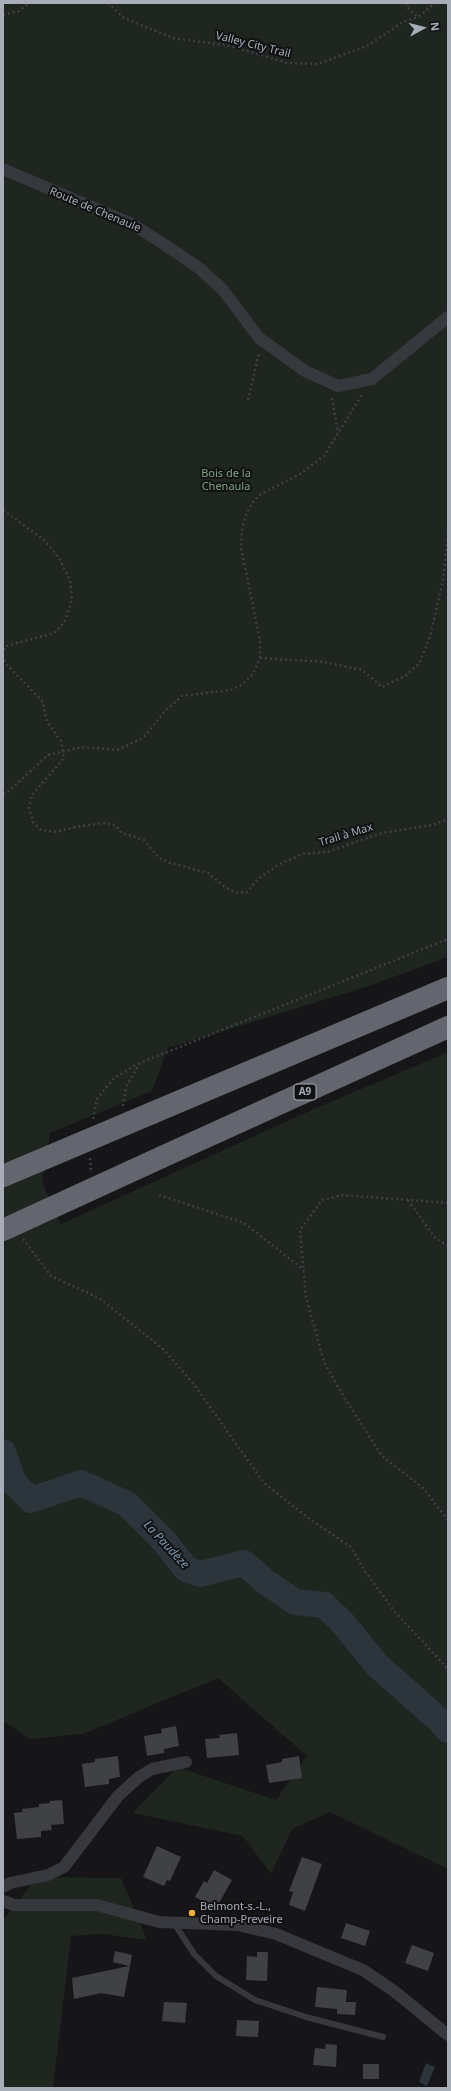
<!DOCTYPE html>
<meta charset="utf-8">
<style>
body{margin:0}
#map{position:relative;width:451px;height:2091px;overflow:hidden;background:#161618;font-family:"Noto Sans",sans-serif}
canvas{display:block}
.frame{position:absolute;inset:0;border:4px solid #a8adb8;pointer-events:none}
.north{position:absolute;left:403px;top:8px;width:40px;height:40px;-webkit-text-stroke:3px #111113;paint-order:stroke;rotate:83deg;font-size:11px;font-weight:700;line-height:16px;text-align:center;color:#a8adb8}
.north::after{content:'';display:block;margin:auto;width:14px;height:18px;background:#a8adb8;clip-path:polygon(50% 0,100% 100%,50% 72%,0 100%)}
</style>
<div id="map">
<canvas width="451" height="2091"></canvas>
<div class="frame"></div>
<div class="north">N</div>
</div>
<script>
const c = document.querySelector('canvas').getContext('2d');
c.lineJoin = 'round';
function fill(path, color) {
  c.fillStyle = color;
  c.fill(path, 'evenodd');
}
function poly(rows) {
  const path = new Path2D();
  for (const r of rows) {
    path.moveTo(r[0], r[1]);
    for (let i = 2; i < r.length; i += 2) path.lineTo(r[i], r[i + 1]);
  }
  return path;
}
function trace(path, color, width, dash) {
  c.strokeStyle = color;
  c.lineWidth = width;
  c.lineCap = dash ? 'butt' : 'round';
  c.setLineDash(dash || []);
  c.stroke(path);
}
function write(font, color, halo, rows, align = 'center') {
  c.font = font + ' "Noto Sans",sans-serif';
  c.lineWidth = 4;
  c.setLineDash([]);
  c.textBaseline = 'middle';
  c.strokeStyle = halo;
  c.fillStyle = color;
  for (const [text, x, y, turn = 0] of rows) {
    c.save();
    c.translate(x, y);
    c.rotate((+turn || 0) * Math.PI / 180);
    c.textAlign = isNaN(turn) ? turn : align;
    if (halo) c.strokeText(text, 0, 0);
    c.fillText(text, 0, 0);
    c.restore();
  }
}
fill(poly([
 [3,3,448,3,448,957,369,986,168,1048,152,1091,50,1133,42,1182,61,1224,305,1113,448,1052,448,1869,330,1812,292,1829,271,1874,243,1836,133,1813,177,1767,276,1800,307,1756,218,1678,83,1734,30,1739,3,1721],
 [37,1877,121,1878,147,1940,103,1934,71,1936,53,2088,3,2088,3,1923,4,1919]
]), '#1e261f');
fill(poly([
 [426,2063,435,2067,427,2086,419,2082]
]), '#2c353c');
trace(poly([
 [3,1452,14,1483,31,1500,81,1483,127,1504,164,1541,186,1569,200,1574,244,1563,266,1582,295,1602,324,1605,342,1622,377,1665,439,1720,448,1730]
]), '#2c353c', 26);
fill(poly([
 [176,1726,179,1746,164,1749,164,1753,147,1756,144,1736,162,1733,161,1729],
 [237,1733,239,1755,207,1758,205,1739,220,1738,219,1735],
 [118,1756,120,1777,109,1779,109,1784,85,1787,82,1764,95,1762,95,1759],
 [299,1756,302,1778,269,1783,266,1765,282,1762,282,1759],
 [62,1800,64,1824,51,1825,52,1830,41,1831,41,1837,17,1839,14,1813,23,1812,22,1809,39,1807,39,1804,50,1803,50,1801],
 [157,1846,181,1857,170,1881,167,1880,164,1886,143,1877],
 [302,1857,322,1864,305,1911,289,1905,293,1892,289,1891],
 [214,1870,232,1880,219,1903,214,1900,211,1906,195,1897,204,1881,207,1883],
 [346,1923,370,1931,365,1946,341,1938],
 [412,1945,434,1953,428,1971,405,1963],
 [115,1951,132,1955,124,1997,101,1993,74,1999,72,1978,129,1966,113,1962],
 [257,1952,268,1952,267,1981,246,1980,247,1956,257,1957],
 [317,1987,347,1990,346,2002,356,2002,355,2015,337,2014,337,2009,315,2007],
 [164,2002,187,2003,185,2023,162,2021],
 [237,2020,259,2021,258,2037,236,2036],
 [326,2044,337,2045,336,2067,313,2065,315,2048,325,2049],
 [363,2064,379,2064,379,2079,363,2079]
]), '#404145');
trace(poly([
 [108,3,124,18,173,38,231,46,287,63,317,64,367,46,403,22,418,17],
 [407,3,407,7,418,17,435,3],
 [3,15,19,11,29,3],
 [332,398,338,433],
 [248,400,259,353],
 [3,510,44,540,59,558,70,580,72,600,64,623,54,633,6,646,3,652],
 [3,655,6,664,43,702,47,722,61,741,64,758,32,795,29,808,33,822,41,830,56,832,75,827,104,823,115,825,122,833,144,840,158,857,167,862,208,873,225,887,236,893,247,892,258,879,278,865,302,854,327,852,382,833,432,825,448,819],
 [260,658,323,662,362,670,382,687,405,676,419,664,430,637,443,580,448,534],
 [3,794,9,791,48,755,82,747,117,750,143,738,167,709,182,696,231,690,243,684,253,674,260,658,260,640,241,548,242,531,245,517,252,503,261,494,300,474,324,456,363,393],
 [123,1106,126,1087,140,1063,448,939],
 [93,1119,97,1099,113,1079,139,1063],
 [90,1158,91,1171],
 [159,1195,244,1223,304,1270],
 [408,1200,436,1239,448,1246],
 [448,1203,343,1195,322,1200,300,1230,306,1297,324,1362,342,1394,382,1456,423,1488,448,1520],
 [23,1239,51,1276,99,1298,162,1348,193,1383,264,1483,311,1520,351,1547,364,1570,395,1612,448,1669]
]), '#3d3f44', 2.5, [2, 3]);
trace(poly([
 [174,1923,194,1954,216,1976,255,2000,306,2017,383,2037]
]), '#37383d', 6);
trace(poly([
 [3,169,134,225,165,245,199,268,223,290,259,338,305,371,338,386,372,379,448,317],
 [3,1887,10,1883,48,1875,64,1867,118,1796,139,1777,152,1769,186,1762],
 [3,1901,14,1905,97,1905,159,1922,238,1925,276,1934,363,1970,394,1991,448,2035]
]), '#37383d', 12);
trace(poly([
 [152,1113,448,988],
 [162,1157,448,1027]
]), '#63666e', 22);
trace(poly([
 [3,1176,152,1113],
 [3,1230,162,1157]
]), '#63666e', 22);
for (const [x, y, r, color] of [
 [192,1913,4,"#f2b134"]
]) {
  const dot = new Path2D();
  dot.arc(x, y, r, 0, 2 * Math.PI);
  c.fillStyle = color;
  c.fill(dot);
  trace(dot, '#111113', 1.5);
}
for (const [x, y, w] of [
 [305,1092,22]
]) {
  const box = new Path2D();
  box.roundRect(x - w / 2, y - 8, w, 16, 3);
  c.fillStyle = '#111113';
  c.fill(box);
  trace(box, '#a8adb8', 1);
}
write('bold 10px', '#a8adb8', null, [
 ["A9",305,1092]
]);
write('11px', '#a8adb8', '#111113', [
 ["Valley City Trail",253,45,14],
 ["Route de Chenaule",95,210,23],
 ["Trail à Max",346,835,-17]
]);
write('11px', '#7fa381', '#111113', [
 ["Bois de la",226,474],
 ["Chenaula",226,487]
]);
write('11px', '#a8adb8', '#111113', [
 ["Belmont-s.-L.,",200,1907],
 ["Champ-Preveire",200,1920]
], 'left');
write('italic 12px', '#7f9bb3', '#111113', [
 ["La Paudèze",166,1545,47]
]);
</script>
